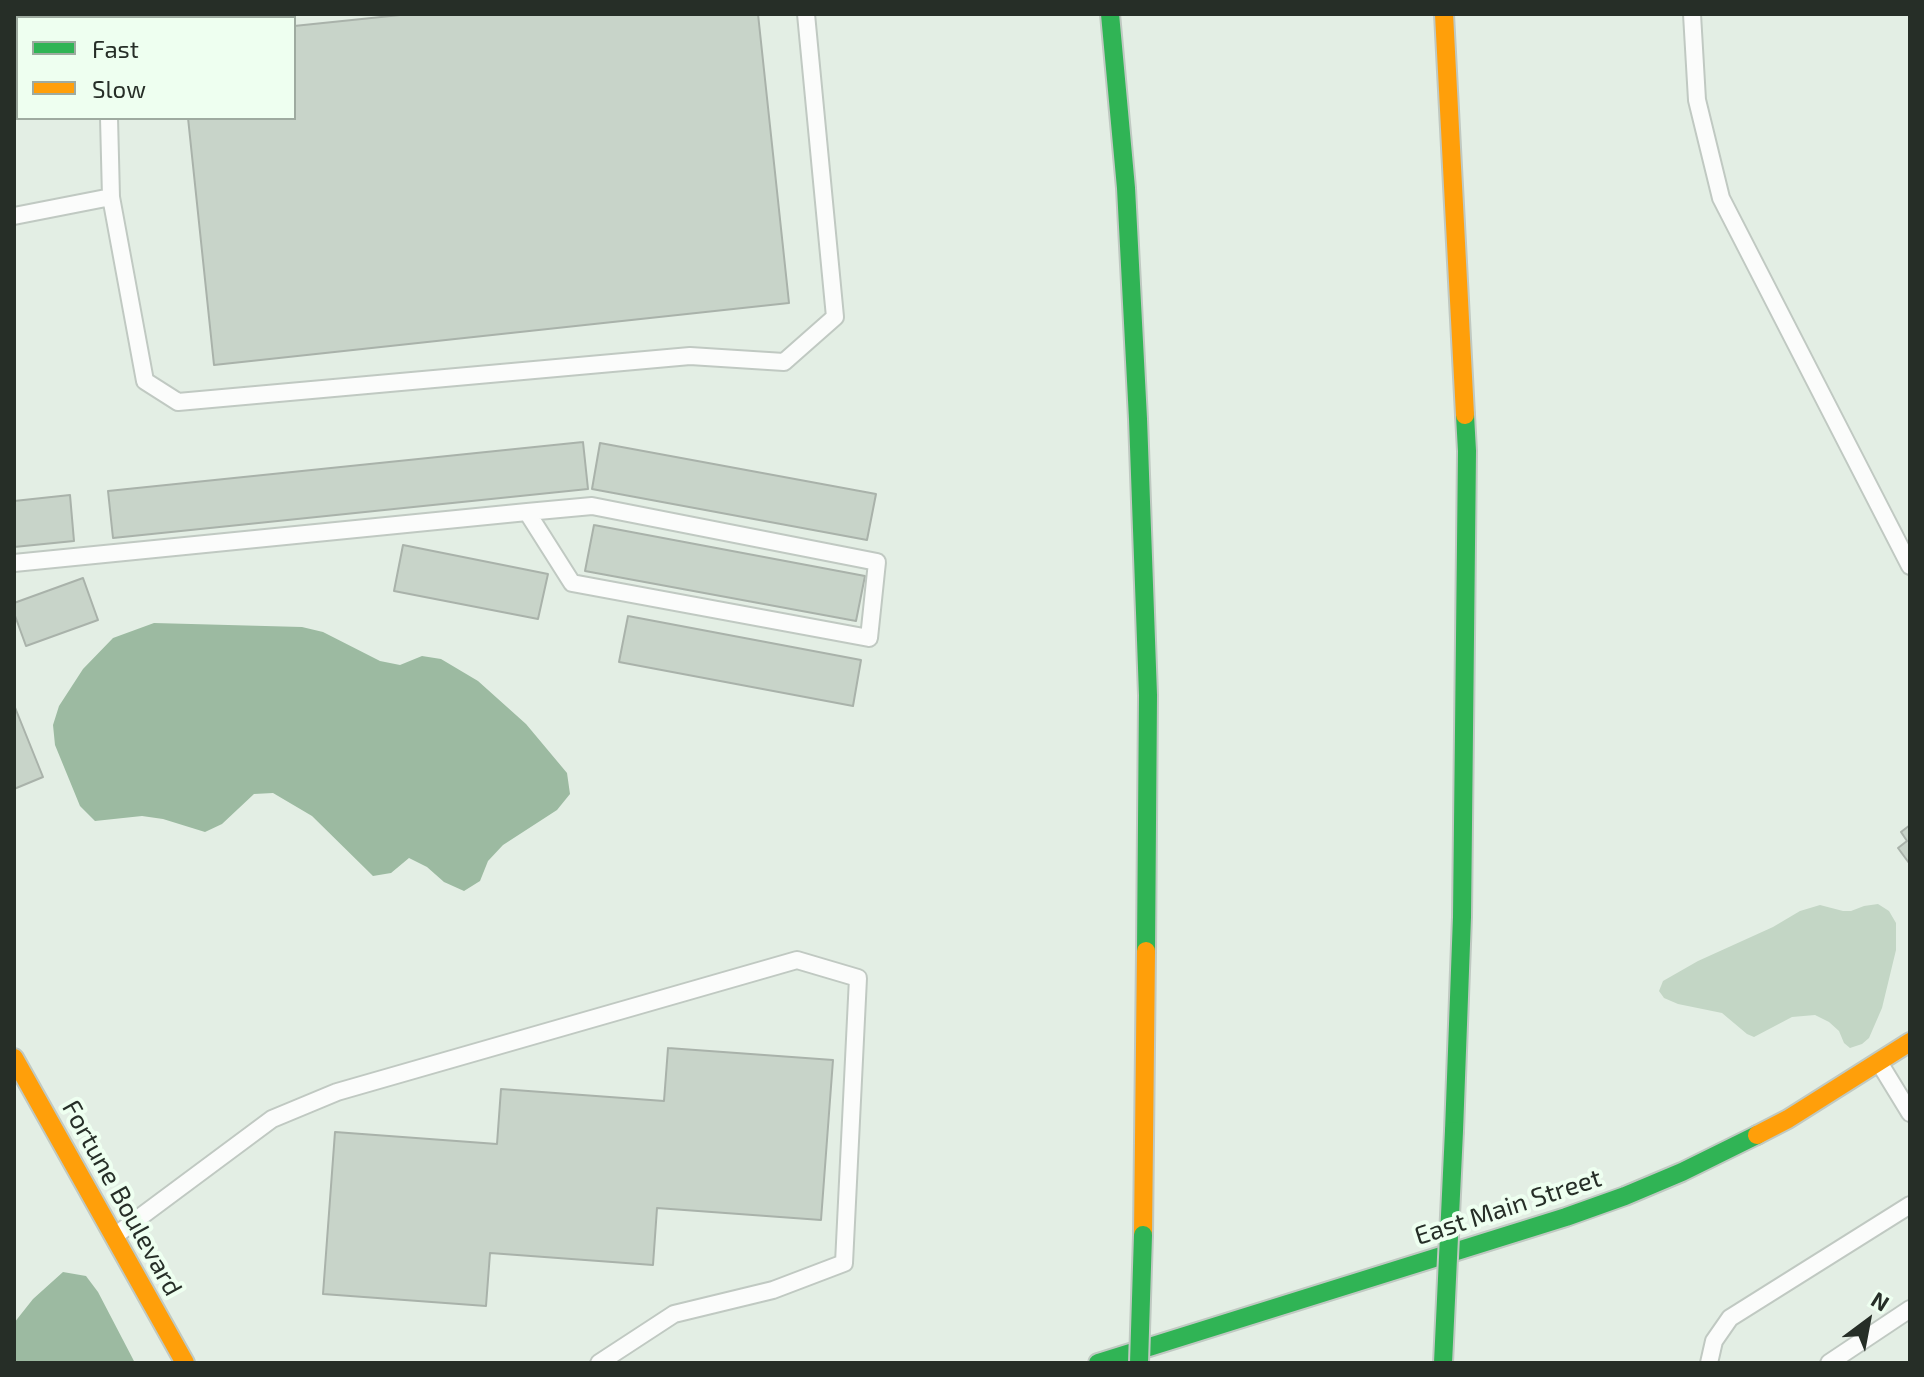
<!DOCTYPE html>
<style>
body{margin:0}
#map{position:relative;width:1924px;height:1377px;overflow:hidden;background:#e3eee4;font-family:"Exo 2",sans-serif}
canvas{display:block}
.frame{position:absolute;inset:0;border:16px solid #262e27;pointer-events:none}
.legend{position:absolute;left:16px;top:16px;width:280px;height:104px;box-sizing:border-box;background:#eefff0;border:2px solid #9eaba0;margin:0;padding:10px 14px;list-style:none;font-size:24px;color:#262e27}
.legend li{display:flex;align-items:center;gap:16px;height:40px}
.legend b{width:40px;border:2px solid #9eaba0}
.north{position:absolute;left:1828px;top:1281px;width:80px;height:80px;-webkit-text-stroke:6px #eefff0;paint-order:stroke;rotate:32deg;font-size:22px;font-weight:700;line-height:32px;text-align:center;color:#262e27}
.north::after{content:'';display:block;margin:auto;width:28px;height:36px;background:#262e27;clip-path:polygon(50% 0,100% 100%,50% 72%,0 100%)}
</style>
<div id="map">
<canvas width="1924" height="1377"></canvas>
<div class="frame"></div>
<ul class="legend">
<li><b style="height:10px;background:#30b455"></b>Fast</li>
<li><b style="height:10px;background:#ff9f0a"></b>Slow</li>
</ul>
<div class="north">N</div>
</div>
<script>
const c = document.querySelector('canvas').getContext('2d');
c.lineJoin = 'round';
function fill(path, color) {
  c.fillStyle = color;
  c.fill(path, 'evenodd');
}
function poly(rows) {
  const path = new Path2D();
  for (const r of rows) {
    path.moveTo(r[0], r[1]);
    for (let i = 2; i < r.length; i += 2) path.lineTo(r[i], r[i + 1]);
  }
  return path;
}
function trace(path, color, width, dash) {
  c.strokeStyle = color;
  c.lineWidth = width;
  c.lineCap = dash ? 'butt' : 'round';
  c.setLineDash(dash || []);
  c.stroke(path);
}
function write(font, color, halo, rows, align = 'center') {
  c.font = font + ' "Exo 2",sans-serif';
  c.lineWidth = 8;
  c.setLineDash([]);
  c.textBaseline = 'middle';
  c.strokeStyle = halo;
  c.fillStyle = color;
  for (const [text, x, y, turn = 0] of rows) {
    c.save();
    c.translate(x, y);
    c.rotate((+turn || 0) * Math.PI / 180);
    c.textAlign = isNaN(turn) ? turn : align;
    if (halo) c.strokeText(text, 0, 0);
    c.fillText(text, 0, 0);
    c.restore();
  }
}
fill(poly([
 [1878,904,1889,911,1896,923,1896,950,1882,1008,1869,1038,1862,1044,1850,1048,1844,1043,1839,1031,1829,1022,1815,1015,1792,1017,1754,1037,1747,1034,1722,1013,1678,1004,1664,998,1659,991,1663,981,1698,961,1773,927,1800,911,1820,905,1843,911,1851,911,1864,906]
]), '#c3d6c5');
fill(poly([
 [154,623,302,627,323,632,380,661,400,665,422,656,441,659,478,681,526,724,567,773,570,794,557,810,503,845,488,861,480,881,464,891,444,882,427,867,409,858,391,873,373,876,312,816,273,793,254,794,222,824,205,832,163,819,142,816,95,821,80,806,55,745,53,725,59,706,83,669,113,638],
 [63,1272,86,1276,98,1292,135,1363,14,1363,14,1323,33,1299]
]), '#9cbaa1');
const building = poly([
 [410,14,758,14,789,303,214,365,188,118,294,118,294,26,410,14],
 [583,442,588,489,113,538,108,491,583,442],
 [600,443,876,494,867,540,592,489,600,443],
 [70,495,74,541,14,547,14,501,70,495],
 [594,525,865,576,856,621,585,571,594,525],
 [403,545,548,574,538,619,394,591,403,545],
 [83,578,98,620,26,646,14,613,14,603,83,578],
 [628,616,861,660,853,706,619,662,628,616],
 [14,705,43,777,14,789,14,705],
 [1910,825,1910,862,1909,863,1898,848,1907,841,1901,832,1910,825],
 [668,1048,833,1060,821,1220,657,1208,653,1265,490,1253,486,1306,323,1294,335,1132,497,1144,501,1089,664,1101,668,1048]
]);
fill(building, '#c8d4c9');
trace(building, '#a9b2aa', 2);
const lane = poly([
 [106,14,106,18],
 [1692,14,1697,100,1721,198,1910,566],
 [109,118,111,197,145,381,178,402,690,356,784,362,835,317,806,14],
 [14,216,111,197],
 [14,563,527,512,592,506,877,562,869,638,572,583,527,512],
 [1880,1064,1910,1113],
 [116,1235,272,1119,337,1092,797,960,858,978,844,1263,773,1290,674,1314,599,1363],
 [1709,1363,1714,1341,1730,1318,1910,1205],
 [1829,1363,1910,1309]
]);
const fast = poly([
 [1110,14,1126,188,1138,419,1148,695,1146,951],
 [1454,1131,1462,917,1467,451,1465,415],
 [1098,1363,1566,1217,1625,1196,1682,1172,1757,1135]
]);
const slow = poly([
 [1444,14,1465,415],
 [14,1058,185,1363],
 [1757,1135,1788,1119,1910,1042],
 [1143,1235,1146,951]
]);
trace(lane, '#c0c9c2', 20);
trace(fast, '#c0c9c2', 22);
trace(slow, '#c0c9c2', 22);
trace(lane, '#fbfcfb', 16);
trace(fast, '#30b455', 18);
trace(slow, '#ff9f0a', 18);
const fastBridge = poly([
 [1139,1363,1143,1235],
 [1443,1363,1454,1131]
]);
trace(fastBridge, '#c0c9c2', 22, []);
trace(fastBridge, '#30b455', 18);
write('26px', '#262e27', '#eefff0', [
 ["Fortune Boulevard",122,1198,61],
 ["East Main Street",1508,1207,-18]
]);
</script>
